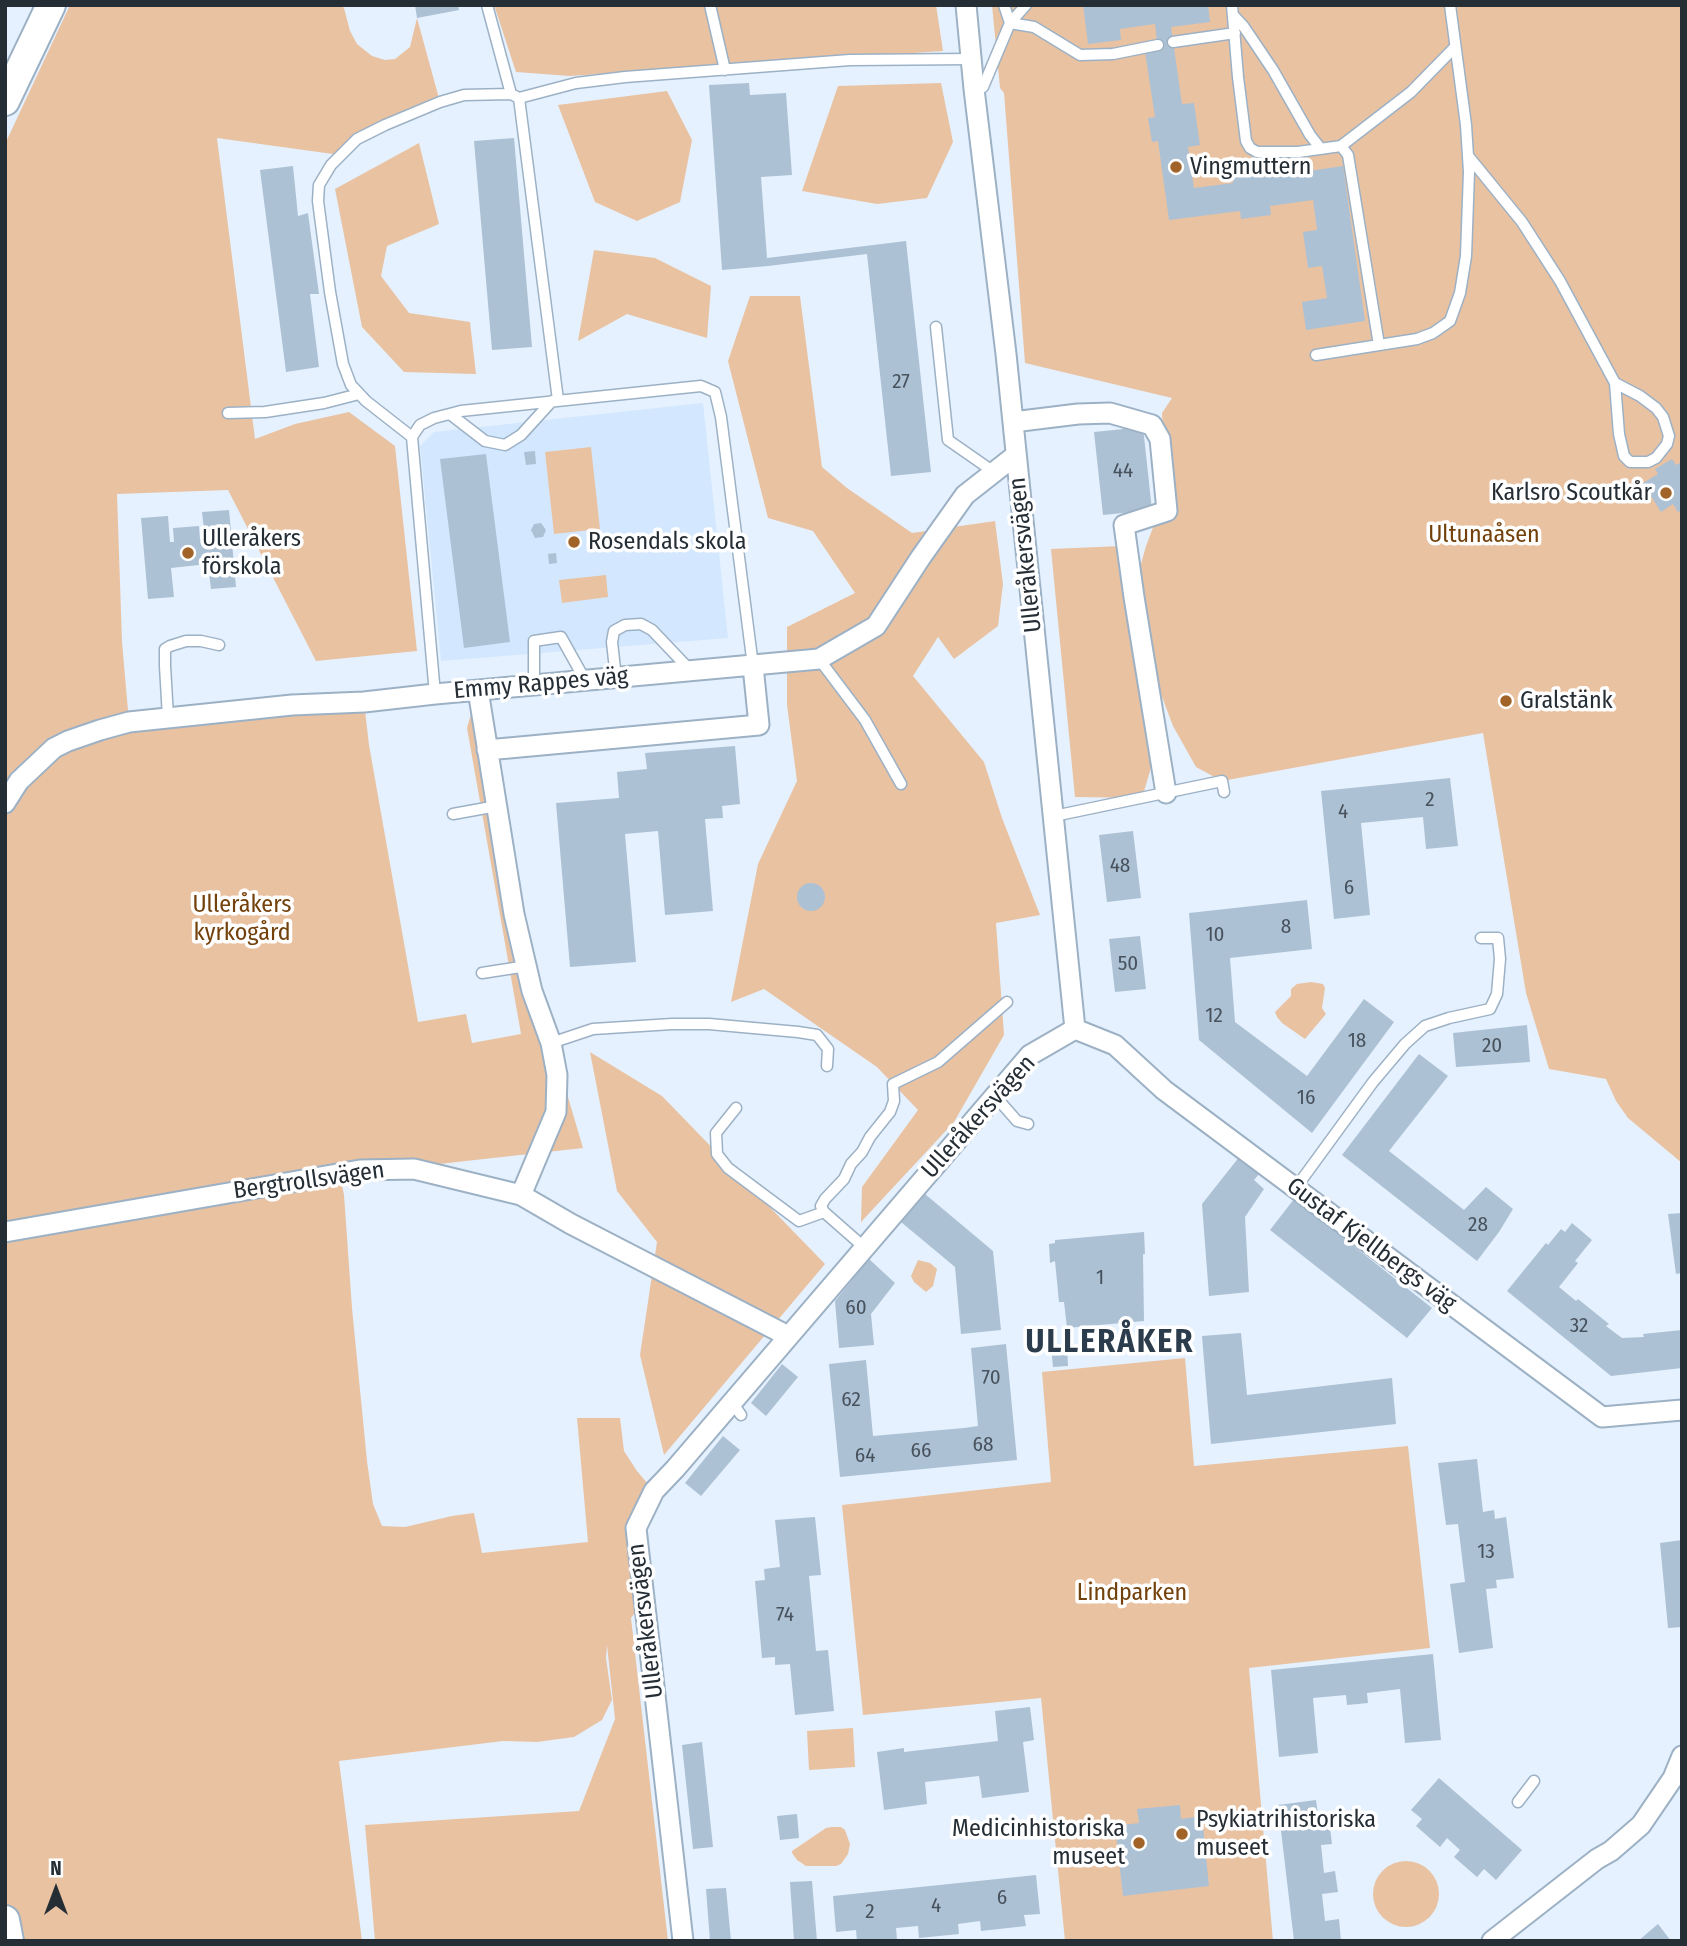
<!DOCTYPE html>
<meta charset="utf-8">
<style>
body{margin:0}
#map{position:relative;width:1687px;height:1946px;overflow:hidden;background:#e5f1fe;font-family:"Fira Sans Condensed",sans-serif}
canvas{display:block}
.frame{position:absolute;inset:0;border:7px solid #252d35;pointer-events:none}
.north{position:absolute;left:21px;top:1855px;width:70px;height:70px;-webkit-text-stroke:5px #fff;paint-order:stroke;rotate:0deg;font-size:19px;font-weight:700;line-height:28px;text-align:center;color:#252d35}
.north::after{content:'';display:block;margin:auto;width:24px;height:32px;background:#252d35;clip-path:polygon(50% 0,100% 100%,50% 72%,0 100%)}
</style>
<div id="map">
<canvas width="1687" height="1946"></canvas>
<div class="frame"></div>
<div class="north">N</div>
</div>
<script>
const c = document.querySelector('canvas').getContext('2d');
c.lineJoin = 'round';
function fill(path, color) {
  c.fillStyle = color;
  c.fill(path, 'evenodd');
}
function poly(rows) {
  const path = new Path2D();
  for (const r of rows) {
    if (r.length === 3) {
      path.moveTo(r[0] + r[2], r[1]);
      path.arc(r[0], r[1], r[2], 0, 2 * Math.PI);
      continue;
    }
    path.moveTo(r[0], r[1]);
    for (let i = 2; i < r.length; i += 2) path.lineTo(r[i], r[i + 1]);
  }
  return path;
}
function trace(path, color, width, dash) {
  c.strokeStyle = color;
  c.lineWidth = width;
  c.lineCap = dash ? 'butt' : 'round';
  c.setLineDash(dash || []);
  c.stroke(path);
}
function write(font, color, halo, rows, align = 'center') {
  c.font = font + ' "Fira Sans Condensed",sans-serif';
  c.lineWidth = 7;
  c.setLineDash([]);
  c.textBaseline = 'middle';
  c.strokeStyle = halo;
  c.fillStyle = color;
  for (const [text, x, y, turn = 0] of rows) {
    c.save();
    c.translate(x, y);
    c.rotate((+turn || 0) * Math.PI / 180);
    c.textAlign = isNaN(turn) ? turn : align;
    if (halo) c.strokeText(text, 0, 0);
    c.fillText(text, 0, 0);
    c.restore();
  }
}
fill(poly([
 [703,403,728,638,441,661,420,446,434,432]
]), '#d3e8fe');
fill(poly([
 [70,5,341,5,344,8,350,31,357,44,372,56,385,60,395,59,410,47,417,18,440,102,385,125,340,155,217,138,255,439,295,424,349,412,395,446,417,651,316,661,228,490,117,494,122,642,129,722,364,702,369,745,418,1022,466,1014,472,1043,521,1034,467,728,478,690,514,914,583,1148,340,1175,344,1195,352,1308,367,1461,373,1504,382,1526,405,1527,452,1516,474,1513,482,1553,588,1542,577,1418,620,1418,624,1451,637,1471,654,1491,636,1528,644,1601,631,1618,668,1941,375,1941,365,1825,579,1811,615,1719,607,1645,606,1658,612,1700,602,1720,574,1737,537,1742,503,1741,339,1761,362,1941,5,1941,5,144],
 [494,5,936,5,943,51,570,76,516,72],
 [992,5,1682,5,1682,1163,1628,1118,1616,1101,1606,1079,1549,1069,1526,993,1483,733,1222,781,1196,767,1173,726,1150,665,1139,571,1146,546,1166,493,1162,413,1172,398,1025,363,1004,93,1000,88],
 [941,83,953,142,927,198,877,204,802,191,838,86],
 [667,91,692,140,680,202,637,221,595,202,558,105],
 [419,143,439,224,387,246,381,276,409,313,470,322,476,374,404,372,362,327,335,189],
 [594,250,655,258,711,286,707,338,627,314,578,341],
 [750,296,800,296,822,467,847,488,912,533,995,521,1003,584,998,626,954,659,938,637,913,676,984,762,1002,818,1040,915,996,923,1004,1035,954,1122,861,1222,862,1187,918,1110,877,1067,764,989,731,1002,758,864,797,781,787,705,787,627,855,593,813,531,768,518,728,361],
 [591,447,600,529,554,534,545,452],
 [1121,546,1153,761,1142,798,1075,797,1051,549],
 [606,575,608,597,562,603,559,580],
 [1311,982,1323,984,1325,988,1322,1008,1326,1014,1305,1039,1282,1023,1277,1017,1275,1012,1291,996,1291,989,1297,984],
 [590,1052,662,1096,825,1264,664,1455,640,1355,657,1242,617,1191],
 [918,1260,930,1263,937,1269,933,1286,926,1292,914,1282,911,1276],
 [1185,1358,1194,1466,1408,1446,1430,1648,1249,1668,1273,1941,1065,1941,1041,1698,863,1715,842,1505,1051,1482,1042,1372],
 [853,1728,855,1767,809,1770,807,1731],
 [831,1827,841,1827,845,1830,850,1844,848,1854,841,1864,836,1866,806,1866,797,1860,792,1853,792,1851,826,1828],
 [1406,1894,33]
]), '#e9c2a2');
fill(poly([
 [415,5,458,5,459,10,417,18],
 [1083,5,1208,5,1210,22,1171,27,1182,104,1194,103,1200,145,1188,147,1194,188,1233,183,1231,169,1266,164,1268,177,1343,166,1365,321,1306,330,1302,302,1327,298,1322,266,1308,268,1303,232,1317,230,1313,200,1270,206,1271,215,1241,219,1240,211,1169,220,1158,141,1152,142,1148,118,1155,117,1145,52,1158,50,1155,24,1120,29,1121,40,1088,44],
 [749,83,750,95,786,93,792,175,761,177,767,258,906,241,931,472,891,476,867,254,768,266,722,270,709,85],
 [514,138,532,347,492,350,474,141],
 [293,166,298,216,308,213,319,294,310,294,319,367,286,372,260,170],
 [1143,427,1152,510,1103,515,1094,432],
 [535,451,536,464,526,465,524,452],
 [486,454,510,642,464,648,440,459],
 [1672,459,1676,465,1682,462,1682,510,1678,512,1673,504,1661,512,1643,483,1658,474,1655,469],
 [229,510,236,587,211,589,208,564,171,568,174,597,148,599,141,518,168,516,170,542,174,542,173,528,199,526,200,539,205,538,202,512],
 [541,523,546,530,543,537,535,538,531,530,534,524],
 [556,553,557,563,549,564,548,554],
 [735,746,740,804,722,806,723,818,705,819,713,911,665,915,658,831,625,834,636,962,570,967,556,803,619,798,617,772,647,769,645,753],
 [1450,778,1458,846,1426,849,1423,817,1361,823,1370,915,1334,919,1321,791],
 [1133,831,1141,898,1107,902,1099,835],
 [811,897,14],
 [1307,900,1312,949,1230,958,1235,1022,1307,1076,1364,999,1394,1022,1312,1133,1199,1040,1189,913],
 [1140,936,1146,989,1115,992,1109,939],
 [1527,1025,1530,1062,1456,1067,1453,1033],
 [1419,1054,1448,1076,1389,1151,1464,1210,1486,1187,1513,1209,1499,1232,1477,1261,1342,1155],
 [1240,1156,1261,1172,1254,1180,1264,1189,1245,1217,1249,1292,1209,1296,1202,1204],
 [925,1194,993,1251,1001,1330,961,1334,955,1267,901,1222],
 [1294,1199,1432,1308,1407,1338,1270,1230],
 [1682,1213,1682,1273,1676,1274,1668,1214],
 [1572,1223,1592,1240,1575,1261,1578,1263,1559,1287,1576,1301,1578,1299,1609,1324,1606,1326,1622,1338,1644,1337,1643,1334,1682,1330,1682,1368,1611,1376,1507,1291,1546,1243,1548,1245,1561,1229,1565,1232],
 [1144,1232,1145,1254,1143,1254,1144,1321,1067,1328,1064,1302,1059,1302,1055,1261,1050,1263,1049,1244,1055,1243,1055,1240],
 [869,1259,895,1283,871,1314,874,1345,839,1348,835,1301],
 [1241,1333,1247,1395,1392,1378,1396,1424,1211,1444,1202,1336],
 [1006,1344,1017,1460,840,1477,829,1364,866,1360,873,1436,964,1428,978,1426,971,1348],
 [1067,1345,1068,1366,1053,1367,1051,1346],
 [782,1364,798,1377,766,1416,751,1403],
 [723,1436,740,1450,701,1496,685,1483],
 [1477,1459,1483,1512,1494,1510,1495,1519,1506,1517,1514,1578,1496,1580,1497,1588,1486,1589,1493,1648,1459,1653,1450,1584,1465,1582,1458,1524,1446,1525,1438,1463],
 [815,1517,821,1575,809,1576,816,1651,828,1650,834,1711,795,1715,790,1664,775,1665,775,1657,762,1658,755,1581,765,1580,764,1569,780,1567,775,1520],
 [1682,1540,1682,1627,1668,1628,1660,1543],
 [1433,1654,1441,1740,1405,1743,1400,1689,1367,1693,1368,1703,1358,1704,1347,1705,1346,1695,1313,1698,1318,1753,1279,1757,1271,1670],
 [1030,1707,1034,1740,1023,1742,1029,1792,982,1798,979,1776,925,1782,927,1804,884,1810,877,1752,904,1748,904,1752,998,1741,995,1711],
 [702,1742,713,1847,693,1849,682,1745],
 [1439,1778,1522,1850,1496,1880,1484,1869,1477,1877,1454,1857,1460,1850,1447,1838,1440,1847,1416,1826,1422,1819,1411,1810],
 [1316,1800,1319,1821,1329,1820,1332,1844,1321,1845,1324,1873,1335,1871,1338,1892,1322,1894,1325,1921,1339,1919,1341,1941,1294,1941,1278,1805],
 [1180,1805,1181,1819,1202,1816,1209,1886,1123,1896,1115,1826,1139,1823,1137,1809],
 [797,1814,799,1838,780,1840,777,1816],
 [1036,1875,1040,1914,1024,1915,1026,1926,981,1931,980,1921,958,1924,959,1934,919,1938,918,1926,896,1928,897,1940,888,1941,857,1941,856,1930,836,1932,833,1896],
 [812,1881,817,1941,794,1941,790,1882],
 [726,1888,731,1941,710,1941,706,1889],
 [1658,1924,1671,1941,1638,1941]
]), '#adc1d5');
const service = poly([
 [487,5,511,94],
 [710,5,725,70],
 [1004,5,1010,23,1034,27,1080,55,1113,54,1158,45],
 [1232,5,1238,77,1246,141,1250,148,1257,152,1298,152,1341,146,1348,155,1379,345],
 [1233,15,1244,27,1273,70,1310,135,1321,149],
 [1173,42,1235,33],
 [974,89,983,87,1010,23,1026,5],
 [1341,146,1411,92,1455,47],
 [1469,157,1522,222,1560,281,1615,383,1619,434,1624,456,1630,462,1648,462,1656,458,1667,444,1669,436,1663,417,1656,408,1640,396,1615,383],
 [936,327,948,440,994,472],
 [1316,355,1417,339,1433,333,1450,321,1460,293,1466,256,1469,172,1466,125,1450,5],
 [558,400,519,98,576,83,625,77,850,60,971,59],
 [228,413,265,412,324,403,359,394],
 [450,414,485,441,505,445,521,435,552,401],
 [412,437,420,425,434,418,461,411,701,386,715,392,721,417,753,666],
 [819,659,865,720,901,784],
 [616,678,612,642,614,631,625,625,641,624,652,630,691,671],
 [534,685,534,641,561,637,585,680],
 [435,694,412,437,366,401,351,385,343,364,330,292,318,201,319,185,331,165,357,139,385,125,440,102,464,95,511,94,519,98],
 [168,717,165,666,165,649,170,646,186,641,201,641,219,645],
 [453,814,497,806],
 [1054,816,1222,781,1224,792],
 [482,973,527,966],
 [551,1043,593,1029,672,1024,709,1024,798,1032,817,1035,828,1049,827,1066],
 [995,1096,1017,1121,1028,1124],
 [736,1108,716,1133,717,1154,728,1168,799,1221,824,1212,865,1248],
 [1295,1189,1373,1082,1405,1044,1425,1026,1449,1018,1490,1009,1497,994,1500,959,1498,938,1481,938],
 [824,1212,821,1206,825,1199,844,1179,851,1164,862,1152,870,1137,890,1112,894,1101,893,1084,938,1062,1007,1002],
 [732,1402,741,1415],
 [1518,1802,1534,1781]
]);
const minor = poly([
 [1013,422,1078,414,1110,413,1152,425,1160,439,1167,511,1124,525,1134,597,1166,793],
 [478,690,514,914,532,991,551,1043,557,1075,556,1112,521,1195],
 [487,750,759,725,753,666],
 [5,803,19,781,54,748,68,741,100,730,129,722,292,705,364,702,435,694,819,659,876,626,921,557,965,495,1016,455],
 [1075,1029,1115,1045,1164,1090,1602,1417,1682,1410],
 [5,1232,360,1170,414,1169,521,1195,571,1224,788,1336],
 [683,1941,636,1528,654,1491,675,1469,1030,1055,1075,1029,1006,354,974,89,966,5],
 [1492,1941,1597,1859,1611,1851,1641,1825,1673,1778,1682,1756]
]);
const secondary = poly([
 [5,101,51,5],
 [5,1920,9,1941]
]);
trace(service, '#9db1c5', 13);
trace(minor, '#9db1c5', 23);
trace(secondary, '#9db1c5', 32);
trace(service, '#fff', 10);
trace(minor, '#fff', 19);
trace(secondary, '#fff', 28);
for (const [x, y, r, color] of [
 [1176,167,7,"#a16328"],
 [1666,493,7,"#a16328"],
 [574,542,7,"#a16328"],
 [188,553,7,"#a16328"],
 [1506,701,7,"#a16328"],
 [1182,1834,7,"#a16328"],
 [1139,1843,7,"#a16328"]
]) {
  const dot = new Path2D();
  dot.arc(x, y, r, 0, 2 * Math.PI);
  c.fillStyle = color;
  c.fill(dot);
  trace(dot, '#fff', 2.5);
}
write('21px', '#47525d', null, [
 ["27",901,382],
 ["44",1123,471],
 ["2",1430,800],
 ["4",1343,812],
 ["48",1120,866],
 ["6",1349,888],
 ["8",1286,927],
 ["10",1215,935],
 ["50",1128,964],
 ["12",1214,1016],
 ["18",1357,1041],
 ["20",1492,1046],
 ["16",1306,1098],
 ["28",1478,1225],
 ["1",1100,1278],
 ["60",856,1308],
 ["32",1579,1326],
 ["70",991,1378],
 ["62",851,1400],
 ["68",983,1445],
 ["66",921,1451],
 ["64",865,1456],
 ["13",1486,1552],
 ["74",785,1615],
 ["6",1002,1898],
 ["4",936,1906],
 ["2",870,1912]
]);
write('24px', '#252d35', '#fff', [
 ["Vingmuttern",1190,167],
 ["Karlsro Scoutkår",1652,493,"right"],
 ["Ulleråkers",202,539],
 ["förskola",202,567],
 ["Rosendals skola",588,542],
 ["Gralstänk",1520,701],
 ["Psykiatrihistoriska",1196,1820],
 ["museet",1196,1848],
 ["Medicinhistoriska",1125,1829,"right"],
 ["museet",1125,1857,"right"]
], 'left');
write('24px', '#73410b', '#fff', [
 ["Ultunaåsen",1484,535],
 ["Ulleråkers",242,905],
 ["kyrkogård",242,933],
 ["Lindparken",1132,1593]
]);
write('24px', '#252d35', '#fff', [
 ["Ulleråkersvägen",1026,555,-96],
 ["Emmy Rappes väg",541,684,-5],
 ["Ulleråkersvägen",979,1117,-48],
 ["Bergtrollsvägen",309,1181,-8],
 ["Gustaf Kjellbergs väg",1371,1245,37],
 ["Ulleråkersvägen",646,1621,-97]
]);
c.letterSpacing = '2px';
write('bold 32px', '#2b3c4c', '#fff', [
 ["ULLERÅKER",1110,1343]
]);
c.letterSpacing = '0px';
</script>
